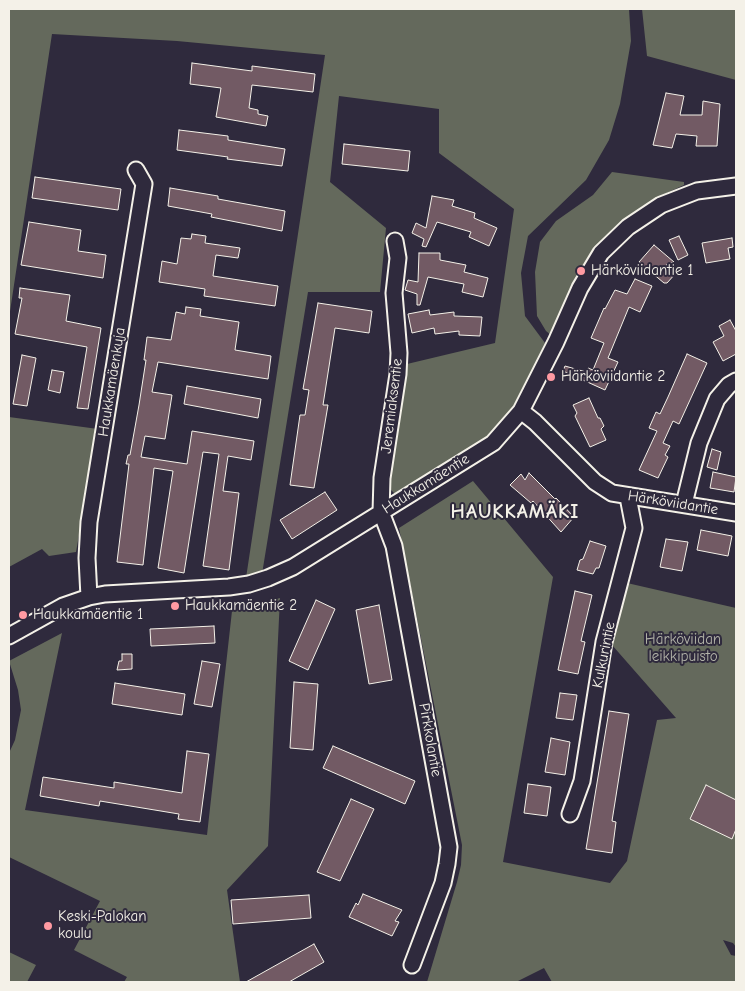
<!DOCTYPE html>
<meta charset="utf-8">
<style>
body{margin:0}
#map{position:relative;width:745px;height:991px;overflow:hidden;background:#2f2a3d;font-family:"Comic Neue",sans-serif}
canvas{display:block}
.frame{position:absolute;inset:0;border:10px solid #f4f1e8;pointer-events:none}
</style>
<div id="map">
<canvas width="745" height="991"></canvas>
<div class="frame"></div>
</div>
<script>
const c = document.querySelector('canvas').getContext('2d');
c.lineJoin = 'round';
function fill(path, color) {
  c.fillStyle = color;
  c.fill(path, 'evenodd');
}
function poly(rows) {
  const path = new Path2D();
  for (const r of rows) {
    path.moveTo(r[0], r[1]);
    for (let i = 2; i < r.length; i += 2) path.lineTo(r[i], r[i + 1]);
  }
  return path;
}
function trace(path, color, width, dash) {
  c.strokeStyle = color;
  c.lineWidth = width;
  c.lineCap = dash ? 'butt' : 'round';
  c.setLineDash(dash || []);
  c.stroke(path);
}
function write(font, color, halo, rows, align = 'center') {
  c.font = font + ' "Comic Neue",sans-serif';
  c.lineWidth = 4;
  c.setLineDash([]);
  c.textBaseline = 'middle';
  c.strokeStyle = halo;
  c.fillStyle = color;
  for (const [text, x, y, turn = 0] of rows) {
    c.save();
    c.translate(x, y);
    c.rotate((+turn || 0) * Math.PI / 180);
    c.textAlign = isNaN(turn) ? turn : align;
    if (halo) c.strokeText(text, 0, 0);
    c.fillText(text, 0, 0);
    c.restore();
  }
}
fill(poly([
 [9,9,629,9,631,41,620,104,609,140,586,180,528,236,521,273,525,316,545,343,514,407,488,437,395,494,387,486,407,364,495,343,514,209,439,153,439,109,339,96,330,182,386,228,380,292,308,292,262,574,246,578,325,55,177,41,52,34,9,318],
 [642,9,736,9,736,80,647,56],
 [612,172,684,182,684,185,658,197,624,221,596,250,551,335,546,331,537,316,535,272,540,242,556,221,593,195],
 [9,417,98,429,76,552,49,556,42,549,9,567],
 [473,481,553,577,503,862,610,883,627,861,657,720,676,718,612,645,627,583,736,608,736,947,733,943,723,940,731,955,736,956,736,982,552,982,544,968,516,982,427,982,457,882,461,865,462,845,399,528],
 [280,598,268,846,227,890,240,982,124,982,127,977,74,950,100,901,9,857,9,753,15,740,21,710,18,690,9,661,62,633,25,810,207,835,232,611],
 [9,952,36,965,27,982,9,982]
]), '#64695c');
const building = poly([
 [192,63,252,71,252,66,315,74,313,92,252,85,249,108,258,110,258,114,268,116,266,126,216,117,221,88,190,84,192,63],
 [666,93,684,96,680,115,702,115,703,101,720,104,717,146,696,146,697,136,676,134,672,148,653,145,666,93],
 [179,130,228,136,228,140,285,149,282,166,227,159,228,157,177,150,179,130],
 [344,144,410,151,408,171,342,164,344,144],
 [35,177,121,189,118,210,32,198,35,177],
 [170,188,218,196,218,199,285,211,282,231,211,217,212,214,168,206,170,188],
 [432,196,454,200,452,206,475,213,474,218,497,228,489,246,469,237,471,232,437,222,426,247,422,246,424,239,412,233,416,223,426,228,432,196],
 [29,222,81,230,78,251,106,255,103,278,21,265,29,222],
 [192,234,206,236,205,243,240,248,238,258,216,255,213,276,278,286,275,306,204,296,205,289,159,282,162,261,177,264,181,238,191,239,192,234],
 [679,236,688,255,678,260,669,240,679,236],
 [732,238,733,247,728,248,730,259,706,263,702,243,732,238],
 [654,245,674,262,666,265,676,273,667,283,664,283,639,262,654,245],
 [419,253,440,253,440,260,466,265,464,272,488,278,483,297,462,292,464,284,428,277,420,305,417,305,417,294,405,290,408,280,418,282,419,253],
 [635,279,652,286,640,312,629,307,608,358,618,362,605,390,563,371,565,366,586,372,588,368,593,370,604,343,591,338,604,308,605,309,615,290,627,294,635,279],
 [20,288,70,295,66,321,101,328,88,409,77,408,87,347,15,334,22,298,19,298,20,288],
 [318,303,372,311,369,333,335,328,323,405,328,405,314,488,290,485,300,415,305,415,309,390,303,389,318,303],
 [186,307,201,309,200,316,239,322,235,350,271,356,268,379,158,362,152,392,172,395,165,439,145,436,141,457,187,464,192,431,254,441,251,460,228,456,223,491,239,493,229,570,203,566,219,454,203,452,184,573,158,568,173,471,154,468,143,565,117,562,129,464,126,464,128,455,130,455,139,405,146,360,144,360,147,337,171,340,176,312,185,314,186,307],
 [429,310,430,315,454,312,454,316,482,317,480,336,459,335,459,331,435,334,434,328,412,333,408,314,429,310],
 [730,320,736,331,736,354,723,361,713,342,724,336,719,326,730,320],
 [687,354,707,363,679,424,673,421,663,443,670,446,665,455,668,457,658,478,639,470,657,431,649,428,656,412,660,414,668,397,687,354],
 [22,355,36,358,27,406,13,404,22,355],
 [52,370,64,372,60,393,48,390,52,370],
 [187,386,261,399,258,418,184,404,187,386],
 [589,398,598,418,600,418,604,426,601,429,606,440,590,447,575,416,577,413,573,405,589,398],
 [712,449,721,452,717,470,707,467,712,449],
 [713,472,736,477,734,492,710,488,713,472],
 [529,473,555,499,556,498,574,517,561,532,533,501,531,503,510,485,521,474,525,480,529,473],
 [325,492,337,510,292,539,280,520,325,492],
 [701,530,732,536,728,556,697,550,701,530],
 [666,539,688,542,682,571,660,567,666,539],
 [590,541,606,546,599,568,596,568,593,574,577,570,580,560,583,559,590,541],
 [575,591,592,595,581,641,585,642,578,674,558,670,575,591],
 [316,600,335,609,308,670,289,661,316,600],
 [379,605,392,680,369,684,356,610,379,605],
 [214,626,215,643,151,646,150,629,214,626],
 [122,654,132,654,132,669,117,670,119,661,122,661,122,654],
 [202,661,220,664,212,707,194,704,202,661],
 [294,682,318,684,313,750,290,748,294,682],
 [115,683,185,694,182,715,112,704,115,683],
 [560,693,577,695,573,720,556,718,560,693],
 [609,711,629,714,612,821,616,822,612,853,586,849,609,711],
 [551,738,570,742,565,775,545,772,551,738],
 [333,746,415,781,405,804,323,768,333,746],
 [187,751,209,754,200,822,178,819,179,814,100,801,99,806,40,796,43,777,114,788,114,782,182,793,187,751],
 [528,784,551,787,547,816,524,813,528,784],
 [706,785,736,800,736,829,732,839,690,819,706,785],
 [351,799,374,809,340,881,317,872,351,799],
 [363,894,402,910,395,921,399,922,392,936,349,917,356,903,358,905,363,894],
 [309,895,311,918,233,924,231,900,309,895],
 [314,944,324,962,289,982,246,982,314,944]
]);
fill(building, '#725a64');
trace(building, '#f4f1e8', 1);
const minor = poly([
 [395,241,398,258,394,293,399,353,398,374,382,478,381,512,394,546,449,847,447,864,443,883,412,965],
 [521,411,535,422,595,482,612,493,736,513],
 [684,504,699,443,717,399,729,385,736,381],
 [89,597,87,558,89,522,144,184,136,170],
 [9,636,63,606,89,597,105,594,229,587,249,584,268,578,293,567,493,443,521,411,556,342,580,288,601,253,628,227,661,205,697,191,736,186],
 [570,814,582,781,604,642,634,528,628,497]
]);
trace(minor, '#f4f1e8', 19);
trace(minor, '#2f2a3d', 15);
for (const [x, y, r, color] of [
 [581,271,5,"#ff9aa2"],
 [551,377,5,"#ff9aa2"],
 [175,606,5,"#ff9aa2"],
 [23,615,5,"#ff9aa2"],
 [48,926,5,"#ff9aa2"]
]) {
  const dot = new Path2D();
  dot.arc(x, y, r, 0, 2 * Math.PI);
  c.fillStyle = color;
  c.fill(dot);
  trace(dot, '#2f2a3d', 2);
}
write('15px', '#f4f1e8', '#2f2a3d', [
 ["Härköviidantie 1",591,271],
 ["Härköviidantie 2",561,377],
 ["Haukkamäentie 2",185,606],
 ["Haukkamäentie 1",33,615],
 ["Keski-Palokan",58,917],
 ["koulu",58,934]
], 'left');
write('15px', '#f4f1e8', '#2f2a3d', [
 ["Haukkamäenkuja",112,382,-81],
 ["Jeremiaksentie",392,406,-83],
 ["Haukkamäentie",426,484,-32],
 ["Härköviidantie",673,503,9],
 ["Kulkurintie",604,655,-79],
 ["Pirkkolantie",430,740,80]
]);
write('15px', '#b3b4a9', '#2f2a3d', [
 ["Härköviidan",683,640],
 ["leikkipuisto",683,657]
]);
c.letterSpacing = '1px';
write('bold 20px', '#f4f1e8', '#2f2a3d', [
 ["HAUKKAMÄKI",515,512]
]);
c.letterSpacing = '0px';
</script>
